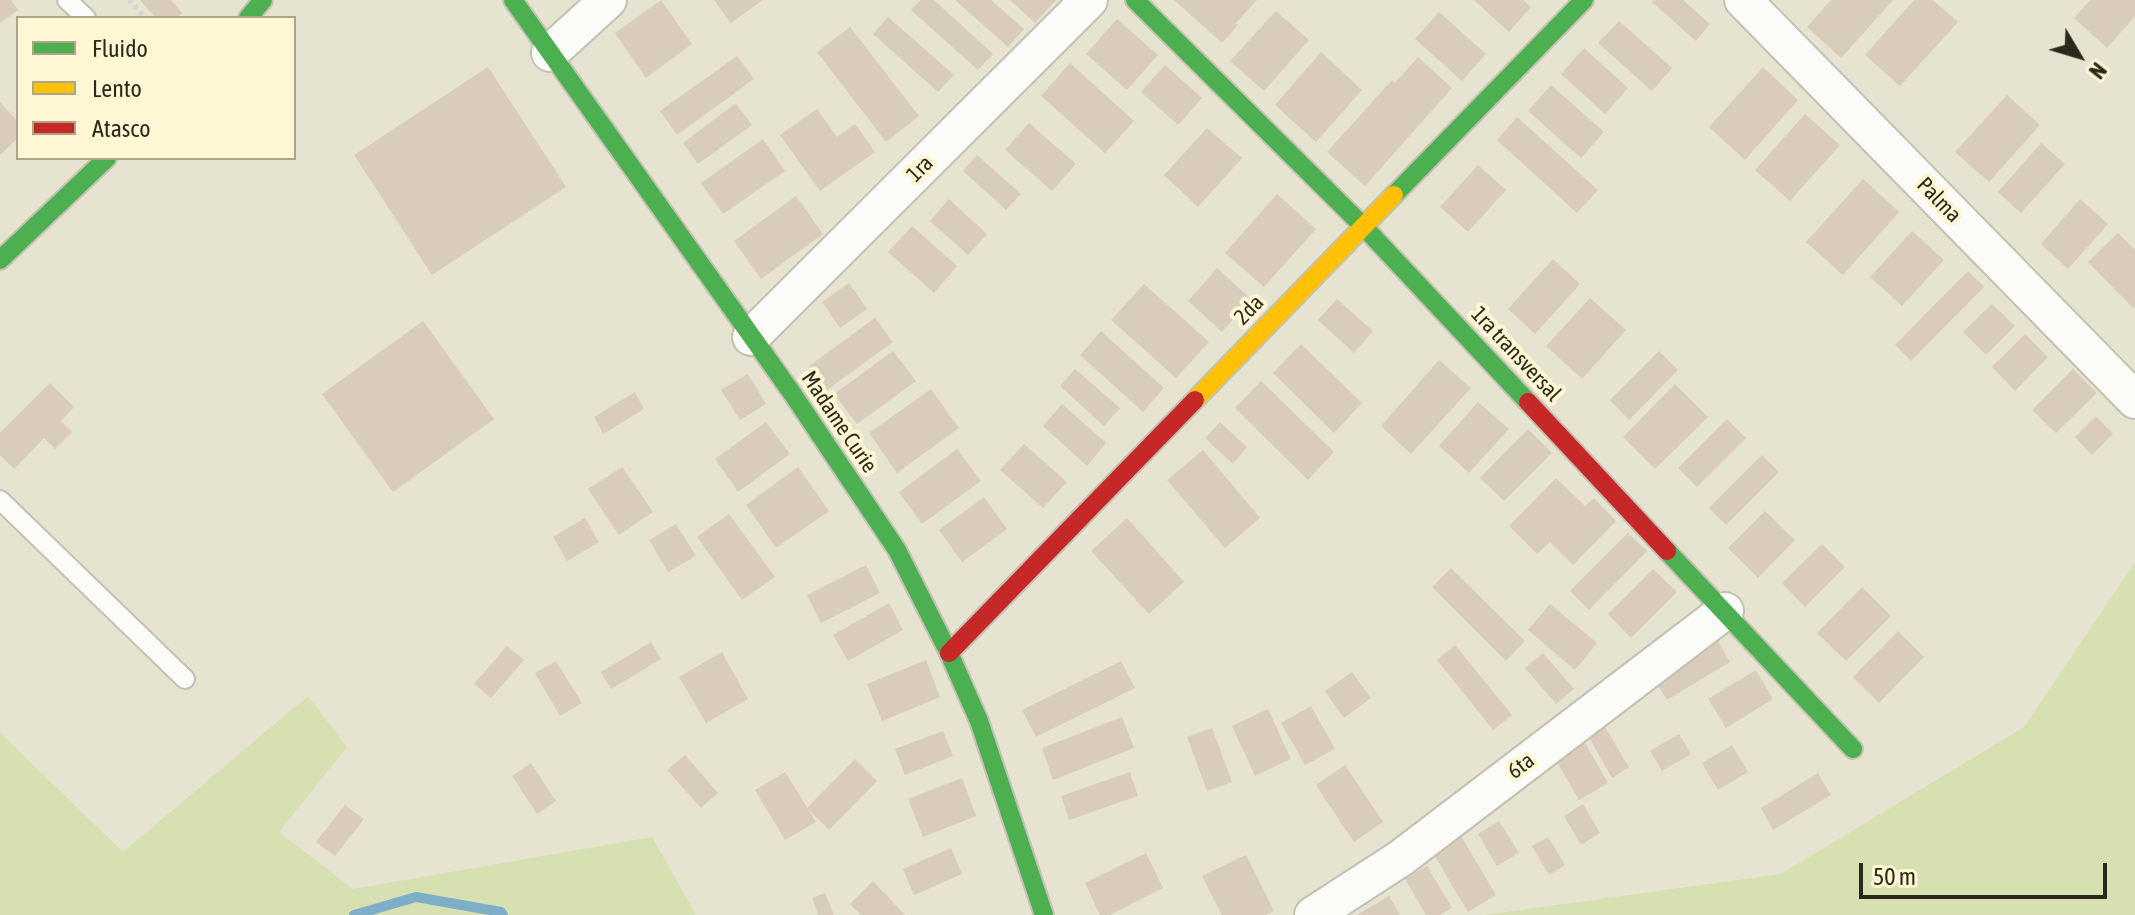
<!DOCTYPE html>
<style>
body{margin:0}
#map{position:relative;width:2135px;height:915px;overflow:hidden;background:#e7e3d1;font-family:"Asap Condensed",sans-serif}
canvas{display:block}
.legend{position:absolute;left:16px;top:16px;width:280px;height:144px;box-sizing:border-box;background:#fff7d4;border:2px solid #aba58a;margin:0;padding:10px 14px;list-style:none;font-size:24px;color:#2c291c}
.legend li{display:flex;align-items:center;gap:16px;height:40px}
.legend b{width:40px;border:2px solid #aba58a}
.north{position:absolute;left:2039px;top:16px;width:80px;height:80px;-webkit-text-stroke:6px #fff7d4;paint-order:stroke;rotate:128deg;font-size:22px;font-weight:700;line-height:32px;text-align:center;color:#2c291c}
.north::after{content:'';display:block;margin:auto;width:28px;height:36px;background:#2c291c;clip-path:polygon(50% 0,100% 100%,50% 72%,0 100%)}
.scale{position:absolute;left:1859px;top:863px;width:248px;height:36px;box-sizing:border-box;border:4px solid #2c291c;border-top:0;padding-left:10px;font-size:24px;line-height:28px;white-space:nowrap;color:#2c291c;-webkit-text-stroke:6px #fff7d4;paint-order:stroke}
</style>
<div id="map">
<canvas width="2135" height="915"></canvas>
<ul class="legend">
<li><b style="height:10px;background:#4caf50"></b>Fluido</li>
<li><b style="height:10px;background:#ffc107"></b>Lento</li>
<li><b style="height:10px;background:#c62828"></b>Atasco</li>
</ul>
<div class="north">N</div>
<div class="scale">50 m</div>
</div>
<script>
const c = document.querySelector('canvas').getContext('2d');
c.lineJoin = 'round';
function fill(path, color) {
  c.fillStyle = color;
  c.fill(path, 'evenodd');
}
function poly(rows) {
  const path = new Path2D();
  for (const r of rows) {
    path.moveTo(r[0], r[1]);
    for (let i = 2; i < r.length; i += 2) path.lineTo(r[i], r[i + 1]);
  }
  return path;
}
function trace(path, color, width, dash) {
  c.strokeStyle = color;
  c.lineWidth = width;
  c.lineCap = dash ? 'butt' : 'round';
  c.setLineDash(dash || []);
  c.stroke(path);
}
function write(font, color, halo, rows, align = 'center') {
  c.font = font + ' "Asap Condensed",sans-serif';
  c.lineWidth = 8;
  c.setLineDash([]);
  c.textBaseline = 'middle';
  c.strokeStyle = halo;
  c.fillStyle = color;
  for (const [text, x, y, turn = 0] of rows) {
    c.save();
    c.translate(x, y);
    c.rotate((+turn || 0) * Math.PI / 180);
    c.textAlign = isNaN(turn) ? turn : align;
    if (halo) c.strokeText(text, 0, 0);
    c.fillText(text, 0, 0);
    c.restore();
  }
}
fill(poly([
 [2135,562,2135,915,1484,915,1781,874,2024,727],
 [308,696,347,747,279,832,353,889,652,837,696,915,0,915,0,733,123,852]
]), '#d6e0b1');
trace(poly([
 [354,915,416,897,501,912,503,915]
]), '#7faec9', 10);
fill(poly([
 [0,0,11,0,18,10,0,23],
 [140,0,171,0,182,13,177,18,156,18],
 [661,0,692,44,646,78,615,33],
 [714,0,763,0,731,23],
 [920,0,934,0,993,54,978,70,911,10],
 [955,0,991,0,1024,29,1008,47],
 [1010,0,1056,0,1035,23],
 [1174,0,1257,0,1236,23,1238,25,1222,43],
 [1474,0,1523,0,1531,7,1509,32],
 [1654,0,1683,0,1710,24,1696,41,1652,2],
 [1831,0,1893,0,1841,58,1807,27],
 [1914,0,1933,0,1958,22,1900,86,1865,55],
 [2090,0,2135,0,2135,16,2107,48,2074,18],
 [1276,11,1309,40,1264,91,1230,61],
 [1439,12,1486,54,1462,81,1415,39],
 [888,17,954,75,938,92,873,34],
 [1117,19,1158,55,1127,90,1086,54],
 [1619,21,1672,68,1652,91,1598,43],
 [850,27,919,116,886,142,817,52],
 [1584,48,1628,88,1605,114,1561,74],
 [1321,52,1362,90,1316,142,1275,105],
 [737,56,754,79,677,135,660,111],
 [1418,57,1452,88,1365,186,1327,152,1392,80,1395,83],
 [1070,63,1134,121,1105,153,1041,96],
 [1165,65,1202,98,1178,125,1141,92],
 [488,67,566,187,432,275,354,155],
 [1763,67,1798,100,1745,160,1709,127],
 [1551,85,1604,132,1581,158,1528,111],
 [2007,95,2040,125,1989,182,1955,152],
 [0,102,18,122,18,138,0,155],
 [736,103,752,125,698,164,683,143],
 [817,109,837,137,855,124,875,152,820,191,780,135],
 [1805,114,1840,145,1790,201,1755,170],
 [1517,117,1598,190,1577,213,1497,140],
 [1029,123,1076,164,1052,191,1005,150],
 [1207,128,1242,158,1198,207,1164,175],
 [763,139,785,171,723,214,701,183],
 [2041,143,2065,164,2021,213,1998,192],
 [977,155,1021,194,1006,210,963,171],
 [1478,165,1506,190,1468,232,1440,207],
 [1863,179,1899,212,1843,275,1806,242],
 [1277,194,1316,229,1264,287,1225,253],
 [796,196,823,234,761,279,734,241],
 [949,199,987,234,968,255,930,221],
 [2080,199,2108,224,2068,269,2041,244],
 [912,226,957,266,934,293,888,252],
 [1912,231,1944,260,1902,306,1870,277],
 [2118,233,2135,250,2135,306,2133,308,2088,262],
 [1553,259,1580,284,1535,334,1508,309],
 [1217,268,1251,299,1222,332,1188,301],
 [1968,271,1984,287,1911,361,1895,345],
 [849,283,867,309,840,328,822,302],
 [1144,284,1209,342,1176,378,1111,320],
 [1590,298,1626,330,1582,379,1546,346],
 [1337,299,1373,331,1354,353,1318,320],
 [1992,304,2015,326,1986,355,1963,332],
 [875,318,893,342,827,390,809,366],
 [423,321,494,419,393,492,322,394],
 [1101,331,1164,388,1143,412,1080,355],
 [2025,334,2048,357,2015,391,1992,367],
 [1301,344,1362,403,1334,433,1273,373],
 [893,351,916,381,857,424,834,394],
 [1659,351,1678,370,1629,420,1610,400],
 [1439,360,1471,388,1411,454,1381,426],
 [1075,369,1120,408,1104,426,1060,386],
 [2073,369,2097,393,2056,433,2032,410],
 [748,374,766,404,740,420,721,390],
 [1261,381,1334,452,1308,480,1235,408],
 [50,383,74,407,61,421,72,432,55,449,44,438,14,469,0,455,0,433],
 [1675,384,1708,417,1655,469,1623,437],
 [931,389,959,428,897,473,869,433],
 [635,392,644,409,603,434,594,417],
 [1478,402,1509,429,1469,473,1439,446],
 [1062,404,1106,443,1087,466,1043,426],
 [2096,416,2113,434,2092,455,2075,437],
 [1727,419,1746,438,1697,487,1678,468],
 [766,422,790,454,738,492,715,459],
 [1220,422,1247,447,1233,464,1205,438],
 [1528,429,1552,453,1504,501,1480,478],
 [1024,444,1067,482,1043,508,1000,470],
 [957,449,981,481,922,524,899,492],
 [1203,450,1260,518,1225,548,1167,480],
 [1762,455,1779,472,1726,525,1709,508],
 [622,467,653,512,619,535,588,489],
 [798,467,829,511,776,548,746,505],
 [1556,478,1585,506,1594,498,1616,521,1573,565,1550,542,1537,554,1509,526],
 [984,497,1007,529,962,562,939,530],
 [1765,511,1795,540,1758,578,1728,548],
 [729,514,775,577,742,600,697,537],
 [585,518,599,542,567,561,553,537],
 [1127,518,1184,582,1149,614,1091,551],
 [676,524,696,556,668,572,649,540],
 [1628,533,1647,551,1589,610,1570,591],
 [1822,544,1845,567,1805,607,1782,583],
 [866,565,880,593,821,623,807,595],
 [1451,568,1525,641,1506,661,1432,587],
 [1653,569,1677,592,1631,638,1608,614],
 [1862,587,1891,616,1846,661,1817,633],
 [889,603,903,630,848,661,833,635],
 [1550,604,1597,643,1575,670,1528,630],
 [1898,631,1924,657,1879,703,1853,677],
 [1716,638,1730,662,1667,700,1652,676],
 [651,642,661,659,611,689,601,672],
 [1455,645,1512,715,1493,730,1437,660],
 [507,646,524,660,491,698,474,684],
 [722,652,748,699,706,723,679,677],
 [1543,653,1574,689,1556,704,1525,668],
 [926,660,940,697,882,721,867,684],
 [556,661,582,703,560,716,535,673],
 [1121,661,1135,688,1036,737,1022,710],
 [1756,670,1773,699,1726,728,1708,699],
 [1352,672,1371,698,1344,718,1325,691],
 [1311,706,1335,749,1305,765,1281,723],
 [1268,709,1291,759,1255,776,1232,726],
 [1122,717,1134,748,1053,780,1042,748],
 [1603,724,1629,767,1612,778,1587,734],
 [1212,728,1232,782,1207,791,1187,737],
 [943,731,953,756,905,775,895,749],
 [1679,734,1691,754,1662,771,1650,751],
 [1584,741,1608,783,1579,800,1555,759],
 [1732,745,1748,772,1718,790,1702,763],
 [685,755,718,793,701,808,667,770],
 [855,759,877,781,829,830,807,808],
 [531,763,556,801,537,814,512,776],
 [1345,765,1383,822,1354,842,1316,785],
 [785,772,816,822,785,840,755,790],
 [1130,772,1138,796,1069,820,1061,796],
 [1818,773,1831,795,1773,830,1761,808],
 [962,778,976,816,923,837,908,799],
 [1583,804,1600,833,1581,845,1564,816],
 [345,805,364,819,335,856,316,842],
 [1499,821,1519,853,1497,866,1478,834],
 [1461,836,1496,895,1468,912,1433,853],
 [1548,837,1565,865,1549,875,1532,846],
 [951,848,962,874,914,895,903,869],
 [1146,853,1163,888,1110,915,1100,915,1085,883],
 [1246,855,1274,911,1266,915,1222,915,1202,876],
 [1427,866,1452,908,1440,915,1426,915,1405,879],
 [873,881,905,915,861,915,850,904],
 [825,893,834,915,818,915,812,898],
 [1389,896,1400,915,1357,915]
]), '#daccba');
const lane = poly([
 [67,0,86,18],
 [0,500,185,679]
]);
const street = poly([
 [1743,0,2135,400],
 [550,53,608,0],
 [751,337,1089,0],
 [1313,915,1401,858,1725,611]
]);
const fast = poly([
 [513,0,794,396,897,550,949,653,979,721,1044,915],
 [1135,0,1364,227,1528,402],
 [248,18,263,0],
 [1394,195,1584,0],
 [0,260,107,158],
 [1667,551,1853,749]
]);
const slow = poly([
 [1195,400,1394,195]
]);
const jam = poly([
 [1528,402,1667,551],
 [949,653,1195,400]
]);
trace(lane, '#c4c1b2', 22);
trace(street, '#c4c1b2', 40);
trace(fast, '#c4c1b2', 22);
trace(slow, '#c4c1b2', 22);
trace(jam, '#c4c1b2', 22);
trace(poly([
 [129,0,146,18]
]), '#d5d4ce', 5, [4, 4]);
trace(lane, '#fbfbf8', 18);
trace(street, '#fbfbf8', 36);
trace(fast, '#4caf50', 18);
trace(slow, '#ffc107', 18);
trace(jam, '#c62828', 18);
write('22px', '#2c291c', '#fff7d4', [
 ["1ra",920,169,-45],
 ["Palma",1939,200,46],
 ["2da",1249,310,-46],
 ["1ra transversal",1516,354,47],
 ["Madame Curie",839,422,56],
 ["6ta",1521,766,-37]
]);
</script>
